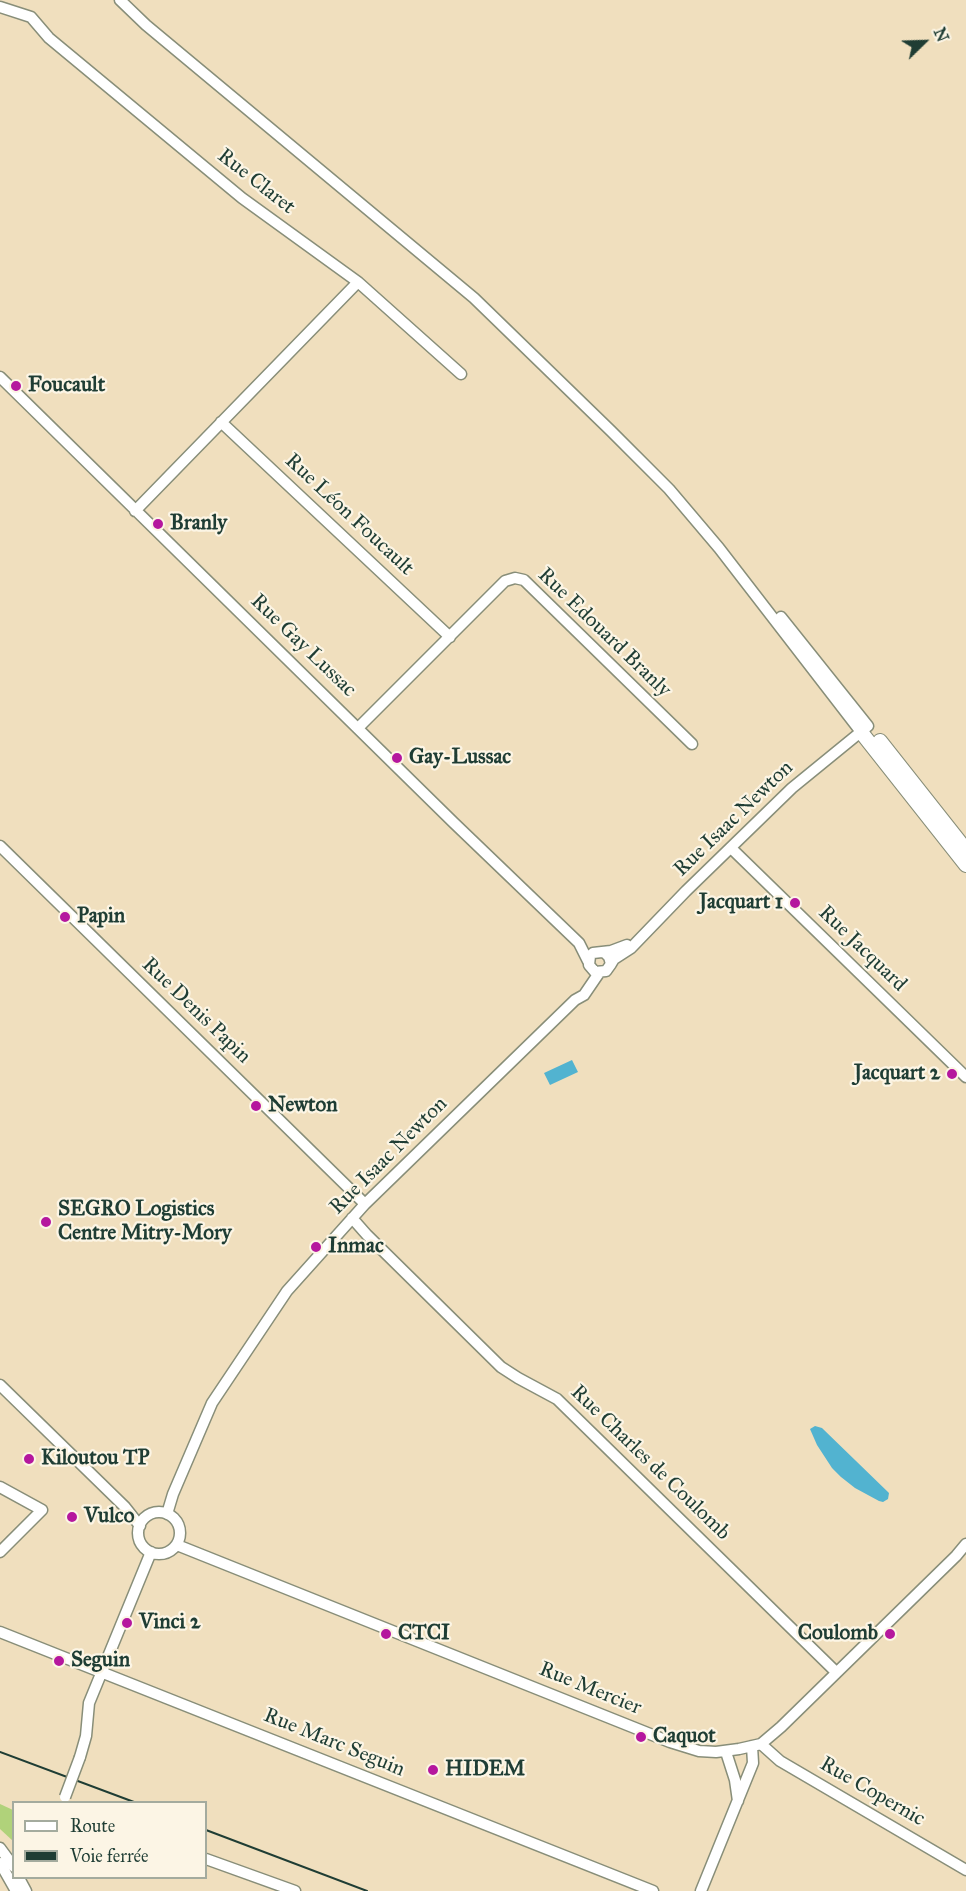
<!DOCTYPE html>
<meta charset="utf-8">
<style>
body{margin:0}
#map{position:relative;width:966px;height:1891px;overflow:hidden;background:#f0dfbe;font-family:"IM FELL Great Primer",serif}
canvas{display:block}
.legend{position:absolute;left:12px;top:1801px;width:195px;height:78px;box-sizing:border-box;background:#fcf5e5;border:2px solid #a4ab9e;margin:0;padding:8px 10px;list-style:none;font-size:18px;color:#1f3d34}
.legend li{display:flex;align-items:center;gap:12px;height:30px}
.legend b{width:30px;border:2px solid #a4ab9e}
.north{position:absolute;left:894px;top:12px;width:60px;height:60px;-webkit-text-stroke:4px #fcf5e5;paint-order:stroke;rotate:67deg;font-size:16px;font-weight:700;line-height:24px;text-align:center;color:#1f3d34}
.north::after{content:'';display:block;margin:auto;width:21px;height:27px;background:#1f3d34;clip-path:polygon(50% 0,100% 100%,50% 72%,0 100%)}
</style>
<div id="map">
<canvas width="966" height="1891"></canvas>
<ul class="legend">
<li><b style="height:8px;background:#fff"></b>Route</li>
<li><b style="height:8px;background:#1f3d34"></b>Voie ferrée</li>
</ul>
<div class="north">N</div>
</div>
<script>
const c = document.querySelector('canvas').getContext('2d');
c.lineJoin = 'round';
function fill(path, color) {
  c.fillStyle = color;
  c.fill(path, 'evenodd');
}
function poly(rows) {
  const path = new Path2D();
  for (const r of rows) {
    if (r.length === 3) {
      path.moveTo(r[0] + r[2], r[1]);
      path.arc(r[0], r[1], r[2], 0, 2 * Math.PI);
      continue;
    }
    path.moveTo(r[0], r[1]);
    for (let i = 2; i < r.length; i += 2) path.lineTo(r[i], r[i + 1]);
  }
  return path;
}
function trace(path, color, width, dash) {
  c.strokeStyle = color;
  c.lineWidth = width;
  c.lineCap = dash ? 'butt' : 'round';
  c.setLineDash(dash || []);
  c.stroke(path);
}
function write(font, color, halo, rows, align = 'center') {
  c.font = font + ' "IM FELL Great Primer",serif';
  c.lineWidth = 4.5;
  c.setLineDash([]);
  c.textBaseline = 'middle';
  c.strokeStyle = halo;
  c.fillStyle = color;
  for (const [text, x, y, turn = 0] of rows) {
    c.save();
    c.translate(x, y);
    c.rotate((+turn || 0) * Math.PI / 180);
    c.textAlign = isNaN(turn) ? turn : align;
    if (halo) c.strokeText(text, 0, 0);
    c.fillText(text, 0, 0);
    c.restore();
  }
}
fill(poly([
 [0,1804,13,1810,13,1841,0,1829]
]), '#b0d27a');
fill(poly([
 [572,1060,578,1072,550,1085,544,1073],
 [815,1426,822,1428,889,1493,888,1499,883,1502,879,1501,855,1488,841,1477,832,1468,817,1445,810,1429]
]), '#52b3d0');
const minor = poly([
 [120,0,146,25,474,298,611,431,669,489,719,548,861,732],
 [0,7,31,17,49,38,242,198,358,282,461,374],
 [0,377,454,823,579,943,588,961],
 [221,422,450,637],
 [135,511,358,282],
 [358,728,505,581,515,578,524,580,692,744],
 [0,846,365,1204],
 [731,848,966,1077],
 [604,952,609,957,611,964,606,971,595,972,589,965,590,956,593,953,611,951,627,945],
 [611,964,614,959,631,948,686,891,792,788,868,726,781,617],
 [352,1218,367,1235,501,1367,518,1378,557,1399,836,1672],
 [0,1385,125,1507,140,1526],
 [0,1487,42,1510,0,1552],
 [159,1533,21],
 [167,1514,173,1494,212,1403,287,1291,365,1204,575,1000,584,995,599,973],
 [177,1545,670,1742,699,1751,716,1752,739,1749,761,1744,781,1727,956,1556,966,1544],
 [0,1632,653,1891],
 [761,1744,780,1761,966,1870],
 [726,1752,735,1780,738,1801],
 [80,1757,86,1736,89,1703,151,1552],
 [0,1848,14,1867],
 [206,1859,295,1891],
 [0,1863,16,1891],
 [19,1878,26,1891],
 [701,1891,753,1763,752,1746]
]);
const major = poly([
 [861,732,966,865],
 [880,741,966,850]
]);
trace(minor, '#888e79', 13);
trace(major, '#888e79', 16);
trace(minor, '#fff', 10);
trace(major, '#fff', 14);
trace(poly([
 [0,1752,134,1802],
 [206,1830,367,1891]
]), '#1f3d34', 2);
const minorBridge = poly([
 [65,1797,80,1757]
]);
trace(minorBridge, '#888e79', 13, []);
trace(minorBridge, '#fff', 10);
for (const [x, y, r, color] of [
 [16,386,6,"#b5179e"],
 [158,524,6,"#b5179e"],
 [397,758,6,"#b5179e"],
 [795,903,6,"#b5179e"],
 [65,917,6,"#b5179e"],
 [952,1074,6,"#b5179e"],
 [256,1106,6,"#b5179e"],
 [46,1222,6,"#b5179e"],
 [316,1247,6,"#b5179e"],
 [29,1459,6,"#b5179e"],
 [72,1517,6,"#b5179e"],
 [127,1623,6,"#b5179e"],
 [386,1634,6,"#b5179e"],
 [890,1634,6,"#b5179e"],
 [59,1661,6,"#b5179e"],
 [641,1737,6,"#b5179e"],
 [433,1770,6,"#b5179e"]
]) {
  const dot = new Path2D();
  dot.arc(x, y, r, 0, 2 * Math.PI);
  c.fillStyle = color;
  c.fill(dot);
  trace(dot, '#fcf5e5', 2);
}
write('21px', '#1f3d34', '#fcf5e5', [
 ["Rue Claret",256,182,38],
 ["Rue Léon Foucault",349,515,43],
 ["Rue Edouard Branly",604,633,44],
 ["Rue Gay Lussac",303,646,44],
 ["Rue Isaac Newton",734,819,-44],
 ["Rue Jacquard",862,949,44],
 ["Rue Denis Papin",196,1011,44],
 ["Rue Isaac Newton",389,1156,-45],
 ["Rue Charles de Coulomb",650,1463,44],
 ["Rue Mercier",590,1689,22],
 ["Rue Marc Seguin",334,1743,22],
 ["Rue Copernic",872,1792,30]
]);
write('bold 21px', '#1f3d34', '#fcf5e5', [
 ["Foucault",28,386],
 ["Branly",170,524],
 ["Gay-Lussac",409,758],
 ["Jacquart 1",783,903,"right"],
 ["Papin",77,917],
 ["Jacquart 2",940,1074,"right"],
 ["Newton",268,1106],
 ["SEGRO Logistics",58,1210],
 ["Centre Mitry-Mory",58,1234],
 ["Inmac",328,1247],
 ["Kiloutou TP",41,1459],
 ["Vulco",84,1517],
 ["Vinci 2",139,1623],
 ["CTCI",398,1634],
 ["Coulomb",878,1634,"right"],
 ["Seguin",71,1661],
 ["Caquot",653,1737],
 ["HIDEM",445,1770]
], 'left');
</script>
